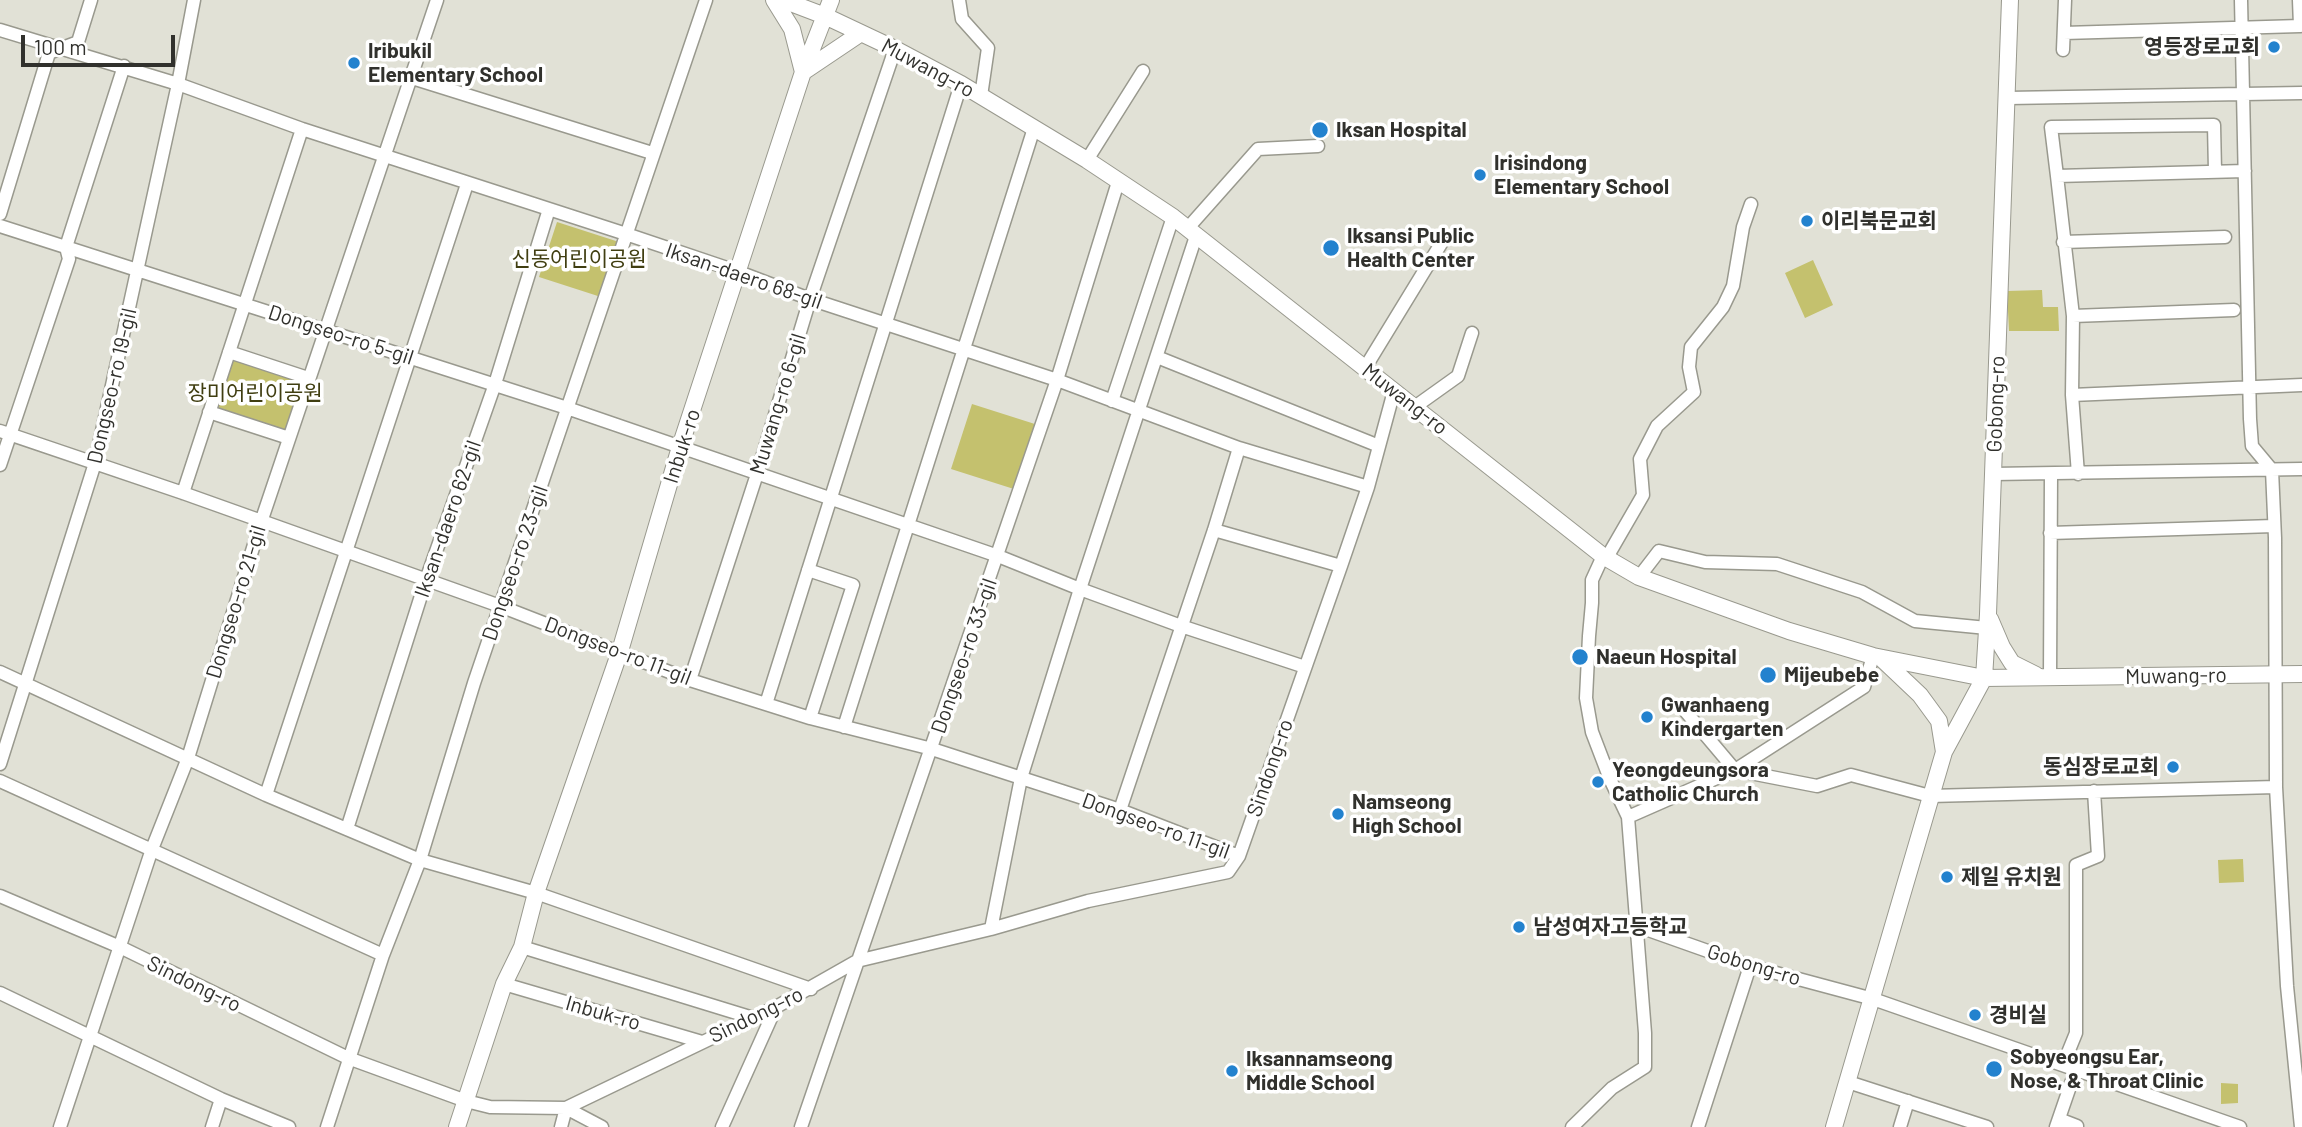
<!DOCTYPE html>
<meta charset="utf-8">
<style>
body{margin:0}
#map{position:relative;width:2302px;height:1127px;overflow:hidden;background:#e1e1d6;font-family:Barlow,sans-serif}
canvas{display:block}
.scale{position:absolute;left:21px;top:35px;width:154px;height:32px;box-sizing:border-box;border:4px solid #31312d;border-top:0;padding-left:9px;font-size:21px;line-height:24px;white-space:nowrap;color:#31312d;-webkit-text-stroke:5px #fff;paint-order:stroke}
</style>
<div id="map">
<canvas width="2302" height="1127"></canvas>
<div class="scale">100 m</div>
</div>
<script>
const c = document.querySelector('canvas').getContext('2d');
c.lineJoin = 'round';
function fill(path, color) {
  c.fillStyle = color;
  c.fill(path, 'evenodd');
}
function poly(rows) {
  const path = new Path2D();
  for (const r of rows) {
    path.moveTo(r[0], r[1]);
    for (let i = 2; i < r.length; i += 2) path.lineTo(r[i], r[i + 1]);
  }
  return path;
}
function trace(path, color, width, dash) {
  c.strokeStyle = color;
  c.lineWidth = width;
  c.lineCap = dash ? 'butt' : 'round';
  c.setLineDash(dash || []);
  c.stroke(path);
}
function write(font, color, halo, rows, align = 'center') {
  c.font = font + ' Barlow,"Noto Sans KR",sans-serif';
  c.lineWidth = 7;
  c.setLineDash([]);
  c.textBaseline = 'middle';
  c.strokeStyle = halo;
  c.fillStyle = color;
  for (const [text, x, y, turn = 0] of rows) {
    c.save();
    c.translate(x, y);
    c.rotate((+turn || 0) * Math.PI / 180);
    c.textAlign = isNaN(turn) ? turn : align;
    if (halo) c.strokeText(text, 0, 0);
    c.fillText(text, 0, 0);
    c.restore();
  }
}
fill(poly([
 [557,222,619,242,601,297,539,277],
 [1813,260,1833,305,1805,318,1785,273],
 [2042,290,2043,307,2058,307,2059,331,2009,331,2007,291],
 [231,356,305,380,287,433,214,409],
 [972,404,1038,425,1017,490,951,469],
 [2243,859,2244,882,2219,883,2218,860],
 [2221,1083,2238,1084,2238,1103,2221,1104]
]), '#c4c16e');
const street = poly([
 [959,0,962,19,988,48,981,96],
 [2241,0,2250,419,2252,446,2272,470,2275,538,2276,787,2287,986,2301,1127],
 [0,30,178,84,302,129,626,234,739,272,810,299,1057,380,1239,448,1368,487],
 [2064,33,2300,26,2299,0],
 [2063,50,2065,0],
 [409,77,652,153],
 [2008,98,2302,93],
 [1087,160,1143,71],
 [2215,171,2214,125,2051,127,2057,176,2245,171],
 [2057,176,2073,316,2072,395],
 [0,214,49,53,78,42,91,0],
 [0,226,567,408,998,556,1080,589,1181,626,1305,667],
 [1187,229,1258,149,1318,146],
 [2063,242,2225,237],
 [2073,316,2234,310],
 [229,352,308,378],
 [1157,357,1379,446],
 [1365,368,1442,242],
 [1112,401,1173,217],
 [1416,406,1458,376,1472,333],
 [209,412,289,438],
 [0,431,183,493,500,606,690,680,810,718,932,749,1120,810,1239,856],
 [0,465,69,259,66,247,124,66],
 [1993,474,2302,469],
 [2078,474,2072,395,2302,385],
 [183,493,302,129],
 [1214,530,1341,566],
 [2050,533,2274,526],
 [1606,559,1643,495,1640,459,1657,426,1694,392,1689,367,1691,347,1723,307,1733,286,1743,227,1751,204],
 [808,570,853,585,810,718],
 [1639,577,1659,551,1705,562,1777,564,1862,592,1915,621,1987,628],
 [0,672,266,795,420,860,536,893,811,989],
 [2050,677,2051,474],
 [690,680,757,474,810,299,895,49],
 [766,704,961,84],
 [1686,712,1735,770,1817,786,1851,775,1930,796,2276,787],
 [844,727,1034,128],
 [0,764,95,463,178,84,194,0],
 [0,781,383,955],
 [266,795,467,184],
 [1120,810,1214,530,1239,448],
 [1628,817,1735,770,1864,687,1873,656],
 [347,829,426,580,495,384,549,209],
 [0,896,120,947,348,1058,466,1101,490,1107,566,1108,776,1007,857,961,991,929,1088,901,1228,872,1239,856,1341,566,1368,487,1394,391],
 [1637,926,1750,966,1873,999,2240,1127],
 [991,929,1021,778,1080,589,1196,236],
 [522,947,753,1018],
 [504,984,702,1042],
 [0,993,221,1099,289,1127],
 [2063,1065,2076,1033,2076,865,2098,856,2094,791],
 [1848,1082,1987,1127],
 [2059,1119,2077,1126],
 [60,1127,152,849,188,758,261,522,437,0],
 [212,1127,221,1099],
 [327,1127,383,955,420,860,474,683,706,0],
 [561,1127,566,1108,602,1127],
 [722,1127,776,1007],
 [801,1127,1057,380,1118,182],
 [1572,1127,1612,1088,1645,1067,1645,1033,1628,817,1610,779,1592,732,1586,698,1589,636,1592,603,1592,580,1603,556],
 [1698,1127,1750,966],
 [1900,1127,1908,1101],
 [2056,1127,2076,1069]
]);
const secondary = poly([
 [774,0,792,29,803,72],
 [783,0,825,16,895,49,961,84,1087,160,1173,217,1603,556,1639,577,1789,631,1873,656,1984,678,2302,674],
 [803,72,861,33],
 [1990,619,2002,647,2012,663,2036,675],
 [1882,659,1920,695,1939,721,1944,752],
 [457,1127,504,984,522,947,536,893,620,651,680,447,803,72,831,0],
 [1834,1127,1944,752,1984,678,1988,614,2010,0]
]);
trace(street, '#99998e', 15);
trace(secondary, '#99998e', 18);
trace(street, '#fff', 12);
trace(secondary, '#fff', 16);
for (const [x, y, r, color] of [
 [2274,47,7,"#2382ce"],
 [354,63,7,"#2382ce"],
 [1320,130,9,"#2382ce"],
 [1480,175,7,"#2382ce"],
 [1807,221,7,"#2382ce"],
 [1331,248,9,"#2382ce"],
 [1580,657,9,"#2382ce"],
 [1768,675,9,"#2382ce"],
 [1647,717,7,"#2382ce"],
 [2173,767,7,"#2382ce"],
 [1598,782,7,"#2382ce"],
 [1338,814,7,"#2382ce"],
 [1947,877,7,"#2382ce"],
 [1519,927,7,"#2382ce"],
 [1975,1015,7,"#2382ce"],
 [1994,1069,9,"#2382ce"],
 [1232,1071,7,"#2382ce"]
]) {
  const dot = new Path2D();
  dot.arc(x, y, r, 0, 2 * Math.PI);
  c.fillStyle = color;
  c.fill(dot);
  trace(dot, '#fff', 2.5);
}
write('bold 21px', '#31312d', '#fff', [
 ["영등장로교회",2260,47,"right"],
 ["Iribukil",368,51],
 ["Elementary School",368,75],
 ["Iksan Hospital",1336,130],
 ["Irisindong",1494,163],
 ["Elementary School",1494,187],
 ["이리북문교회",1821,221],
 ["Iksansi Public",1347,236],
 ["Health Center",1347,260],
 ["Naeun Hospital",1596,657],
 ["Mijeubebe",1784,675],
 ["Gwanhaeng",1661,705],
 ["Kindergarten",1661,729],
 ["동심장로교회",2159,767,"right"],
 ["Yeongdeungsora",1612,770],
 ["Catholic Church",1612,794],
 ["Namseong",1352,802],
 ["High School",1352,826],
 ["제일 유치원",1961,877],
 ["남성여자고등학교",1533,927],
 ["경비실",1989,1015],
 ["Sobyeongsu Ear,",2010,1057],
 ["Nose, & Throat Clinic",2010,1081],
 ["Iksannamseong",1246,1059],
 ["Middle School",1246,1083]
], 'left');
write('21px', '#31312d', '#fff', [
 ["Muwang-ro",928,68,28],
 ["Iksan-daero 68-gil",744,276,19],
 ["Dongseo-ro 5-gil",341,335,18],
 ["Dongseo-ro 19-gil",112,386,-77],
 ["Muwang-ro",1405,399,38],
 ["Muwang-ro 6-gil",778,404,-73],
 ["Gobong-ro",1996,404,-88],
 ["Inbuk-ro",682,446,-72],
 ["Iksan-daero 62-gil",448,519,-71],
 ["Dongseo-ro 23-gil",515,563,-71],
 ["Dongseo-ro 21-gil",236,602,-73],
 ["Dongseo-ro 11-gil",618,651,21],
 ["Dongseo-ro 33-gil",964,656,-71],
 ["Muwang-ro",2176,676,-1],
 ["Sindong-ro",1270,768,-71],
 ["Dongseo-ro 11-gil",1156,826,20],
 ["Gobong-ro",1754,965,17],
 ["Sindong-ro",194,984,26],
 ["Inbuk-ro",603,1013,16],
 ["Sindong-ro",756,1015,-26]
]);
write('21px', '#403e11', '#fff', [
 ["신동어린이공원",579,259],
 ["장미어린이공원",255,393]
]);
</script>
